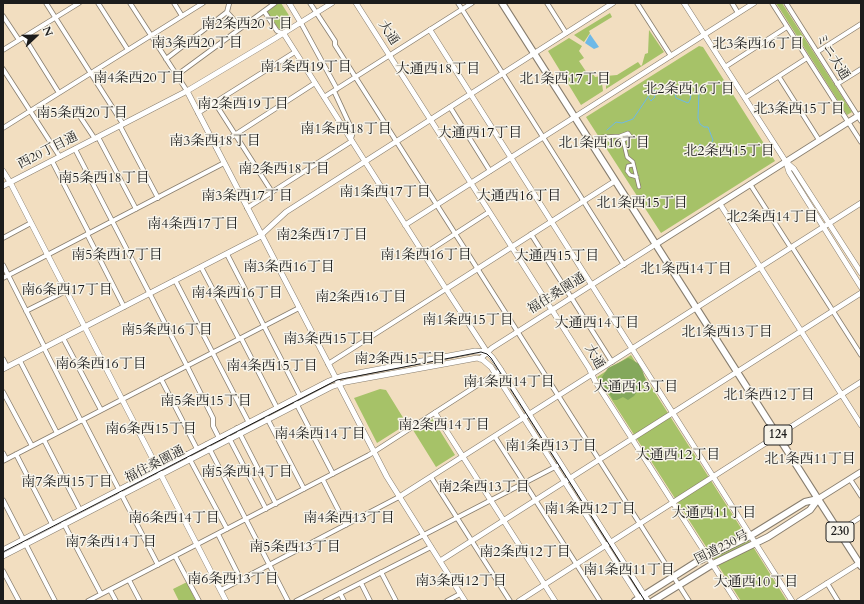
<!DOCTYPE html>
<meta charset="utf-8">
<style>
body{margin:0}
#map{position:relative;width:864px;height:604px;overflow:hidden;background:#f2dec0;font-family:Cardo,serif}
canvas{display:block}
.frame{position:absolute;inset:0;border:4px solid #1c1c1c;pointer-events:none}
.north{position:absolute;left:16px;top:16px;width:40px;height:40px;-webkit-text-stroke:3px #f7f3e8;paint-order:stroke;rotate:68deg;font-size:11px;font-weight:700;line-height:16px;text-align:center;color:#1c1c1c}
.north::after{content:'';display:block;margin:auto;width:14px;height:18px;background:#1c1c1c;clip-path:polygon(50% 0,100% 100%,50% 72%,0 100%)}
</style>
<div id="map">
<canvas width="864" height="604"></canvas>
<div class="frame"></div>
<div class="north">N</div>
</div>
<script>
const c = document.querySelector('canvas').getContext('2d');
c.lineJoin = 'round';
function fill(path, color) {
  c.fillStyle = color;
  c.fill(path, 'evenodd');
}
function poly(rows) {
  const path = new Path2D();
  for (const r of rows) {
    path.moveTo(r[0], r[1]);
    for (let i = 2; i < r.length; i += 2) path.lineTo(r[i], r[i + 1]);
  }
  return path;
}
function trace(path, color, width, dash) {
  c.strokeStyle = color;
  c.lineWidth = width;
  c.lineCap = dash ? 'butt' : 'round';
  c.setLineDash(dash || []);
  c.stroke(path);
}
function write(font, color, halo, rows, align = 'center') {
  c.font = font + ' Cardo,"Noto Serif JP",serif';
  c.lineWidth = 3;
  c.setLineDash([]);
  c.textBaseline = 'middle';
  c.strokeStyle = halo;
  c.fillStyle = color;
  for (const [text, x, y, turn = 0] of rows) {
    c.save();
    c.translate(x, y);
    c.rotate((+turn || 0) * Math.PI / 180);
    c.textAlign = isNaN(turn) ? turn : align;
    if (halo) c.strokeText(text, 0, 0);
    c.fillText(text, 0, 0);
    c.restore();
  }
}
fill(poly([
 [279,3,281,3,290,17,289,23,279,29,267,12],
 [776,3,782,3,852,112,847,115],
 [610,13,612,17,589,31,590,33,584,42,574,35],
 [649,30,664,52,606,89,606,76,617,75,638,62,641,66,642,65,645,54,648,53],
 [569,38,582,46,579,51,584,58,579,61,587,73,591,71,595,77,601,76,603,91,581,105,548,51],
 [699,46,703,47,775,161,661,233,586,117],
 [631,355,757,553,787,601,741,601,597,377],
 [380,389,386,390,407,424,377,443,354,398],
 [432,418,455,455,436,467,413,430],
 [187,582,189,587,196,601,179,601,173,589]
]), '#a6c268');
fill(poly([
 [628,358,631,359,639,364,643,372,646,382,641,386,634,396,628,400,623,397,617,400,613,400,604,385,602,377,608,368]
]), '#84a85c');
fill(poly([
 [590,34,599,47,594,49,585,43]
]), '#6eb9e7');
trace(poly([
 [649,98,651,101,655,97,653,92],
 [607,130,616,122,622,123,633,119,652,91,674,89,676,98,688,103,690,100,691,94,699,92,698,118,700,124,704,127,708,127,713,140,710,145,704,149,703,147,700,144,697,147,698,150,704,149]
]), '#6eb9e7', 1);
const pedestrian = poly([
 [620,136,628,133,631,137,623,140],
 [595,141,602,137,620,136,623,140,627,157,633,162,639,187],
 [633,165,628,166,627,171,630,175,637,177]
]);
const minor = poly([
 [46,3,123,124],
 [98,3,128,50],
 [130,3,187,91],
 [174,3,182,16],
 [310,3,335,41,335,45,689,601],
 [458,3,624,265],
 [547,3,566,33],
 [637,3,671,56],
 [732,3,738,13],
 [772,3,861,142],
 [786,3,861,121],
 [264,11,277,31,284,34],
 [227,12,241,28],
 [3,16,19,40],
 [301,23,337,89],
 [24,37,59,93],
 [3,50,79,3],
 [817,52,861,24],
 [166,59,227,12,229,4],
 [725,67,787,27],
 [3,69,60,157],
 [177,75,275,3],
 [779,77,819,140],
 [837,84,861,69],
 [334,91,353,132,351,139],
 [324,97,472,3],
 [745,98,807,58],
 [215,103,272,192],
 [450,107,490,171],
 [198,113,295,52],
 [79,115,95,139],
 [120,126,158,198],
 [3,128,203,3],
 [98,137,136,209],
 [216,147,315,83],
 [75,149,188,368,213,418,213,426,219,438],
 [52,161,89,233],
 [750,184,791,248],
 [247,208,352,141],
 [87,234,124,307],
 [531,234,612,362],
 [3,238,31,223],
 [792,247,861,355],
 [227,254,300,396],
 [424,254,489,212],
 [3,265,45,348],
 [201,267,239,339],
 [3,278,224,163],
 [175,280,249,423],
 [26,311,66,291],
 [63,338,101,410],
 [241,338,277,408],
 [44,348,81,421],
 [3,359,7,367],
 [20,361,57,433],
 [328,364,446,289],
 [161,379,197,449],
 [3,392,32,446],
 [294,399,333,474],
 [265,414,304,489],
 [83,420,158,565],
 [237,428,276,504],
 [227,434,266,509],
 [495,437,600,601],
 [44,440,80,510],
 [207,444,288,601],
 [3,453,6,459],
 [16,454,52,524],
 [187,454,227,529],
 [3,461,299,308],
 [431,477,510,601],
 [850,479,861,496],
 [323,480,346,525],
 [3,500,55,601],
 [63,522,101,594],
 [839,531,861,517],
 [218,534,241,580],
 [175,556,199,601],
 [3,571,19,601],
 [381,572,396,601],
 [129,580,140,601],
 [361,583,370,601],
 [827,583,838,601],
 [110,590,116,601],
 [221,590,399,497],
 [340,593,344,601],
 [88,601,369,455,501,370],
 [296,601,557,466],
 [325,601,431,547],
 [447,601,460,594]
]);
const tertiary = poly([
 [289,3,301,23],
 [356,3,589,368,595,381,736,601],
 [684,3,786,162,789,172,861,287],
 [430,30,792,601],
 [284,34,446,289,487,352,492,357,501,370,648,601],
 [187,91,387,477,465,601],
 [786,162,794,169,861,273],
 [3,171,10,182,226,601],
 [3,186,187,91,274,39,332,3],
 [720,204,861,425],
 [405,225,754,3],
 [446,289,615,181],
 [480,359,492,348,656,244],
 [3,369,259,237,286,212,613,3],
 [435,413,555,601],
 [399,497,861,203],
 [3,550,329,381,342,376,475,351,487,352],
 [3,556,331,387,346,382,477,358,483,360,491,367,641,601],
 [440,561,861,293],
 [519,601,861,382],
 [799,601,861,562]
]);
const secondary = poly([
 [656,244,861,114],
 [818,499,861,472]
]);
const primary = poly([
 [502,3,818,499]
]);
const trunk = poly([
 [818,499,861,566],
 [635,601,695,563,750,536,805,502,818,499],
 [653,601,713,564,768,537,810,510,818,499]
]);
trace(pedestrian, '#877d6e', 4.5);
trace(minor, '#877d6e', 5.5);
trace(tertiary, '#877d6e', 6);
trace(secondary, '#877d6e', 7);
trace(primary, '#877d6e', 8);
trace(trunk, '#877d6e', 8);
trace(pedestrian, '#fff', 3);
trace(minor, '#fff', 4);
trace(tertiary, '#fff', 5);
trace(secondary, '#fff', 5.5);
trace(primary, '#fff', 6);
trace(trunk, '#fff', 6);
trace(poly([
 [3,552,337,380,481,352,487,354,491,358,645,601]
]), '#1c1c1c', 1);
for (const [x, y, w] of [
 [778,435,28],
 [840,532,28]
]) {
  const box = new Path2D();
  box.roundRect(x - w / 2, y - 10, w, 20, 3);
  c.fillStyle = '#f7f3e8';
  c.fill(box);
  trace(box, '#1c1c1c', 1);
}
write('bold 12px', '#1c1c1c', null, [
 ["124",778,435],
 ["230",840,532]
]);
write('13px', '#1c1c1c', '#f7f3e8', [
 ["大通",388,33,57],
 ["ミニ大通",832,57,58],
 ["西20丁目通",48,151,-27],
 ["福住桑園通",557,294,-32],
 ["大通",594,357,60],
 ["福住桑園通",155,465,-27],
 ["国道230号",722,548,-27]
]);
write('14px', '#1c1c1c', '#f7f3e8', [
 ["南2条西20丁目",247,25],
 ["南3条西20丁目",197,44],
 ["北3条西16丁目",758,45],
 ["南1条西19丁目",306,68],
 ["大通西18丁目",438,70],
 ["南4条西20丁目",139,79],
 ["北1条西17丁目",565,80],
 ["北2条西16丁目",689,90],
 ["南2条西19丁目",243,105],
 ["北3条西15丁目",799,110],
 ["南5条西20丁目",82,114],
 ["南1条西18丁目",346,130],
 ["大通西17丁目",480,134],
 ["南3条西18丁目",215,142],
 ["北1条西16丁目",604,144],
 ["北2条西15丁目",729,152],
 ["南2条西18丁目",284,170],
 ["南5条西18丁目",104,179],
 ["南1条西17丁目",385,193],
 ["南3条西17丁目",247,197],
 ["大通西16丁目",519,197],
 ["北1条西15丁目",642,204],
 ["北2条西14丁目",772,218],
 ["南4条西17丁目",193,225],
 ["南2条西17丁目",322,236],
 ["南5条西17丁目",117,256],
 ["南1条西16丁目",426,256],
 ["大通西15丁目",557,257],
 ["南3条西16丁目",289,268],
 ["北1条西14丁目",686,270],
 ["南6条西17丁目",67,291],
 ["南4条西16丁目",237,294],
 ["南2条西16丁目",361,298],
 ["南1条西15丁目",468,321],
 ["大通西14丁目",597,324],
 ["南5条西16丁目",167,331],
 ["北1条西13丁目",727,333],
 ["南3条西15丁目",329,340],
 ["南2条西15丁目",400,360],
 ["南6条西16丁目",101,365],
 ["南4条西15丁目",272,367],
 ["南1条西14丁目",509,383],
 ["大通西13丁目",636,388],
 ["北1条西12丁目",769,396],
 ["南5条西15丁目",206,402],
 ["南2条西14丁目",444,426],
 ["南6条西15丁目",151,430],
 ["南4条西14丁目",320,435],
 ["南1条西13丁目",551,447],
 ["大通西12丁目",678,456],
 ["北1条西11丁目",810,460],
 ["南5条西14丁目",247,473],
 ["南7条西15丁目",67,483],
 ["南2条西13丁目",484,488],
 ["南1条西12丁目",590,510],
 ["大通西11丁目",714,514],
 ["南6条西14丁目",174,519],
 ["南4条西13丁目",349,519],
 ["南7条西14丁目",111,543],
 ["南5条西13丁目",295,548],
 ["南2条西12丁目",525,553],
 ["南1条西11丁目",629,571],
 ["南6条西13丁目",233,580],
 ["南3条西12丁目",461,582],
 ["大通西10丁目",756,583]
]);
</script>
